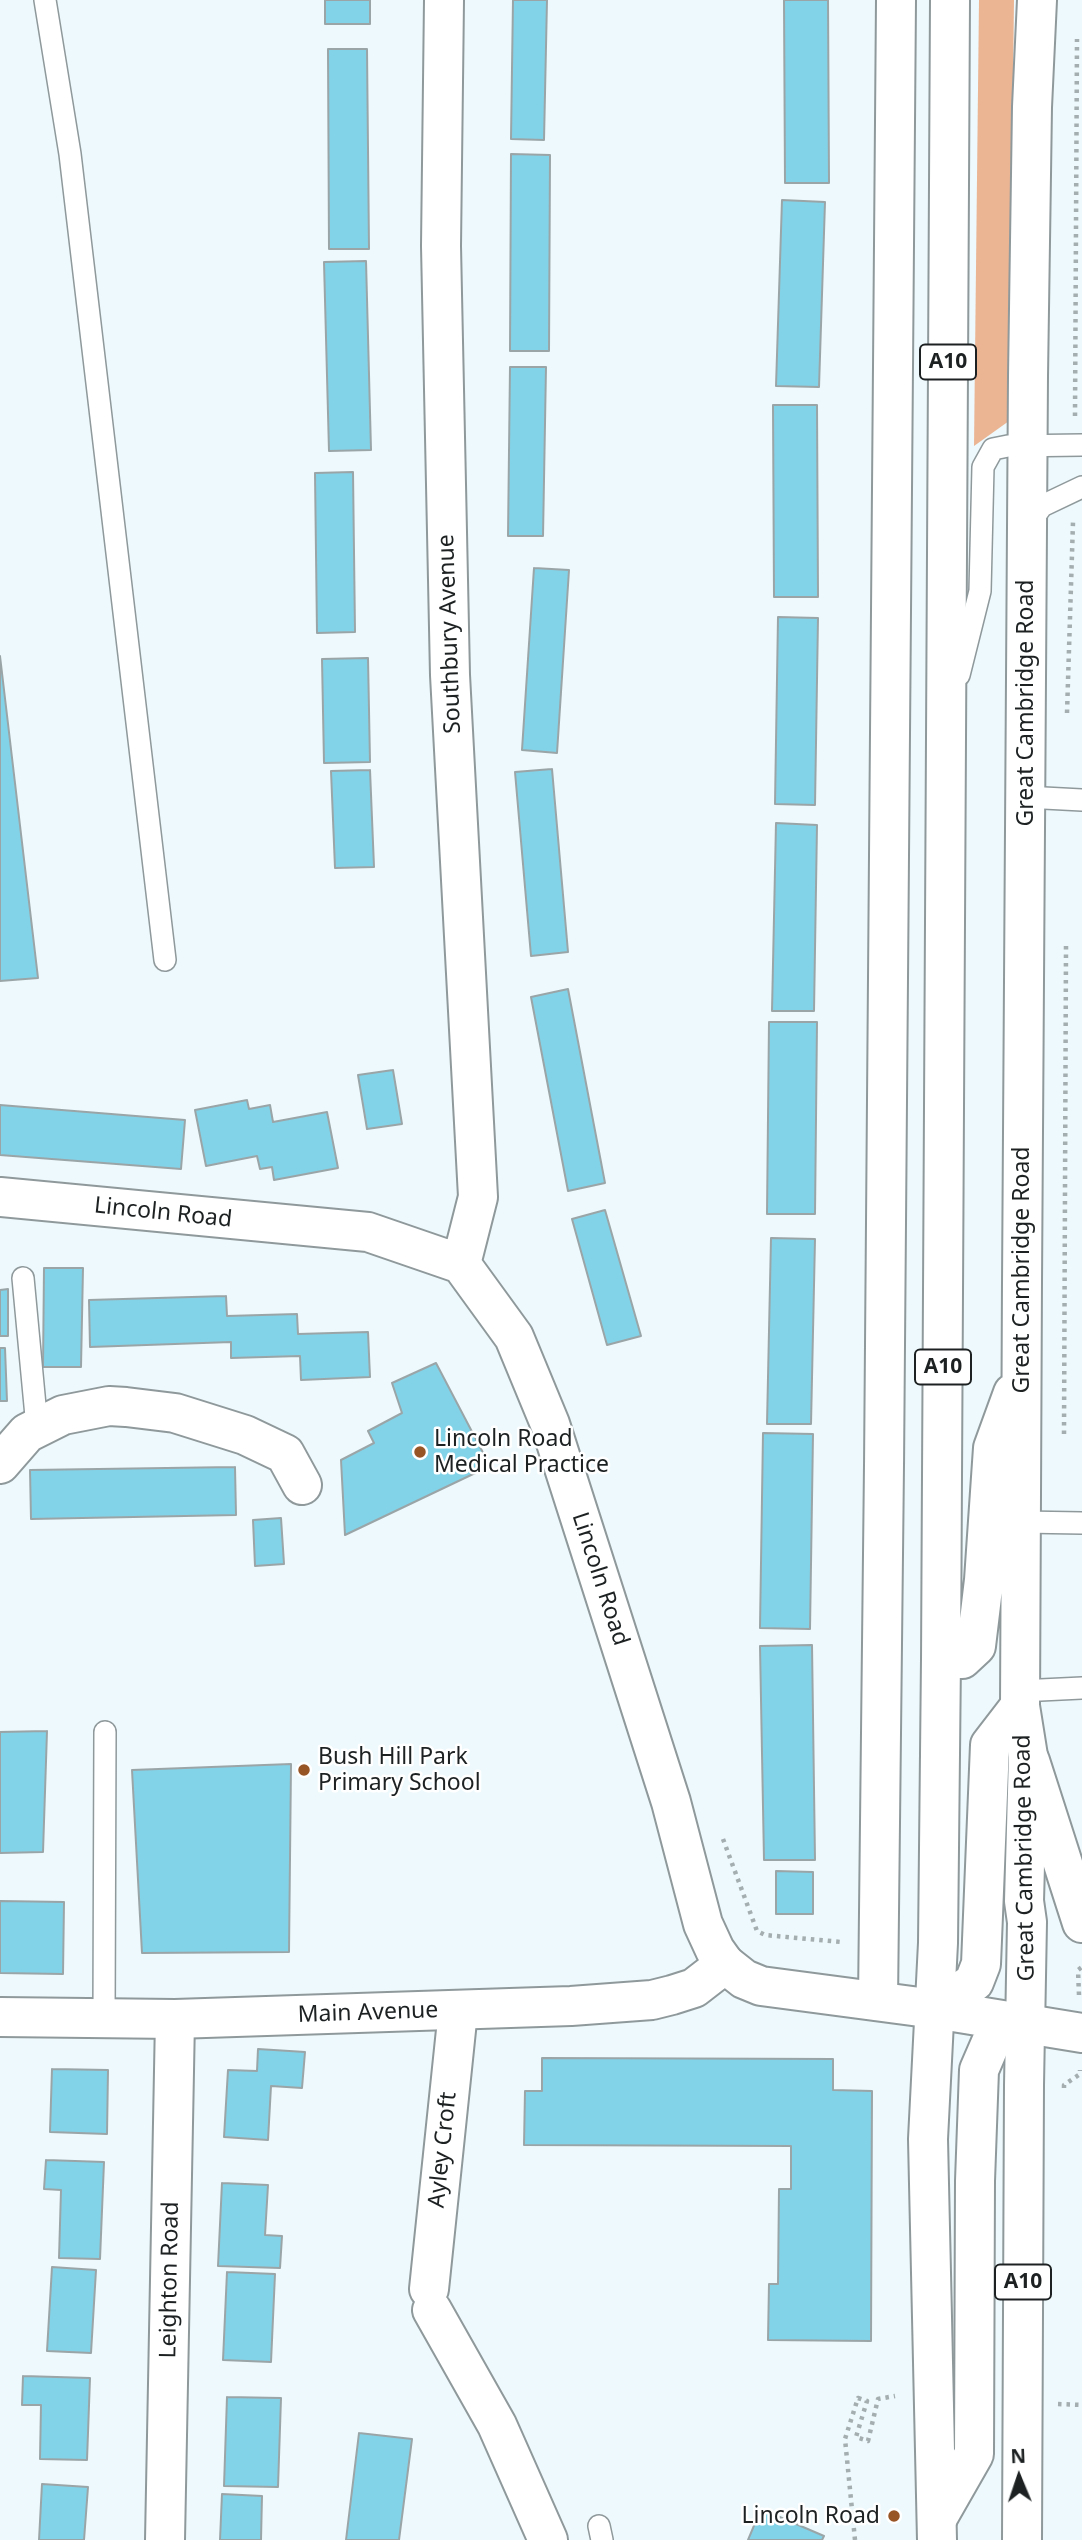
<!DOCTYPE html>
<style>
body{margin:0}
#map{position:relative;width:1082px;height:2540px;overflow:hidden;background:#edf9fc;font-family:"Noto Sans",sans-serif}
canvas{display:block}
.north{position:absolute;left:984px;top:2442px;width:70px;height:70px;-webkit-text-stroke:5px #fff;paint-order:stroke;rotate:358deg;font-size:19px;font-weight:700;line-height:28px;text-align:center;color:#1d2122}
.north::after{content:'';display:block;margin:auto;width:24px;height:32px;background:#1d2122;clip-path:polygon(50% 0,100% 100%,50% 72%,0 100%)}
</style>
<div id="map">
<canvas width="1082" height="2540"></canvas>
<div class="north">N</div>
</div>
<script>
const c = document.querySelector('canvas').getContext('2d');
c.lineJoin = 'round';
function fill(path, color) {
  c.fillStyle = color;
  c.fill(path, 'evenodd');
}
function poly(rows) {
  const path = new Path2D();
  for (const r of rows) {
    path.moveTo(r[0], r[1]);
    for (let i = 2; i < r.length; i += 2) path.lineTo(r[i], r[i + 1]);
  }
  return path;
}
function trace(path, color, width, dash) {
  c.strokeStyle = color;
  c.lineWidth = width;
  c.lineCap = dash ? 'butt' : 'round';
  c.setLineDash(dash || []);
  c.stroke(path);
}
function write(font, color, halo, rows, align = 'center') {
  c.font = font + ' "Noto Sans",sans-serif';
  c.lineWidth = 5;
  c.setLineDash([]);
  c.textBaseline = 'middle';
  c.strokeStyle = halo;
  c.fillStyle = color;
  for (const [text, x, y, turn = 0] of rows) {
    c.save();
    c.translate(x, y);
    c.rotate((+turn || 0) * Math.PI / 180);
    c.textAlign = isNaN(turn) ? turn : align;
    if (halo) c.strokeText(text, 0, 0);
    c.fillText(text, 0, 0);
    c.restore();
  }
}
fill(poly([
 [979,0,1014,0,1009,421,974,446]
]), '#ebb594');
const building = poly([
 [325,0,370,0,370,24,325,24,325,0],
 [513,0,547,0,544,140,511,139,513,0],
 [784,0,828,0,829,183,785,183,784,0],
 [328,49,367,49,369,249,329,249,328,49],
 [511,154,550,155,549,351,510,351,511,154],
 [782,200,825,202,819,387,776,386,782,200],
 [366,261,371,450,329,451,324,262,366,261],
 [510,367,546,367,543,536,508,536,510,367],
 [773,405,817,405,818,597,774,597,773,405],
 [353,472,355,632,317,633,315,473,353,472],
 [534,568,569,570,557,753,522,750,534,568],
 [778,617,818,618,815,805,775,804,778,617],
 [0,656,38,978,0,981,0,656],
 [368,658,370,762,324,763,322,659,368,658],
 [552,769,568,952,531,956,515,772,552,769],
 [370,770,374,867,335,868,331,771,370,770],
 [776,823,817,825,814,1011,772,1011,776,823],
 [568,989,605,1183,568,1191,531,997,568,989],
 [769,1022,817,1022,815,1214,767,1214,769,1022],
 [393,1070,402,1124,367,1129,358,1075,393,1070],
 [247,1100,249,1109,270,1105,273,1122,327,1112,338,1168,274,1180,272,1167,260,1169,257,1156,206,1166,195,1110,247,1100],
 [0,1105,185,1120,181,1169,0,1155,0,1105],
 [605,1210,641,1336,607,1345,572,1219,605,1210],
 [771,1238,815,1239,811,1424,767,1424,771,1238],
 [44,1268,83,1268,81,1367,43,1367,44,1268],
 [8,1289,8,1336,0,1336,0,1290,8,1289],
 [226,1296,227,1316,297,1314,298,1334,368,1332,370,1377,301,1380,300,1356,231,1358,231,1342,90,1347,89,1300,226,1296],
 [0,1348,5,1348,7,1401,0,1401,0,1348],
 [436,1363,490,1466,345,1535,341,1460,374,1443,368,1431,402,1413,392,1383,436,1363],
 [763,1433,813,1434,810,1629,760,1628,763,1433],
 [235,1467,236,1515,31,1519,30,1470,235,1467],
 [281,1518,284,1564,255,1566,253,1520,281,1518],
 [812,1645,815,1860,764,1860,760,1646,812,1645],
 [47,1731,43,1852,0,1853,0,1732,47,1731],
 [291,1764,289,1952,142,1953,132,1770,291,1764],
 [776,1871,813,1872,813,1914,776,1914,776,1871],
 [0,1901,64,1902,63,1974,0,1973,0,1901],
 [258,2049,305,2052,302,2088,271,2086,268,2140,224,2137,228,2070,257,2071,258,2049],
 [542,2058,833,2059,833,2090,872,2091,871,2341,768,2340,769,2284,778,2284,779,2189,791,2189,791,2146,524,2145,525,2091,542,2091,542,2058],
 [52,2069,108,2070,107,2134,50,2132,52,2069],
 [46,2160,104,2162,100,2259,59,2258,61,2190,44,2189,46,2160],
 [222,2183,268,2185,265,2235,282,2236,280,2268,218,2266,222,2183],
 [52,2267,96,2270,91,2353,47,2351,52,2267],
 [227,2272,275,2274,271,2362,223,2360,227,2272],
 [23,2376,90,2378,87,2460,40,2459,41,2405,22,2405,23,2376],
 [227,2397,281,2398,278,2487,224,2486,227,2397],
 [359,2433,412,2439,399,2540,346,2540,359,2433],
 [42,2484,88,2487,84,2540,39,2540,42,2484],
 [222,2494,262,2496,261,2540,220,2540,222,2494],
 [761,2509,824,2536,822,2540,748,2540,761,2509]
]);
fill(building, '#83d3e8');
trace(building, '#9aa5a8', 2);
const service = poly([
 [45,0,70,154,165,960],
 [1028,525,1042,506,1082,487],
 [959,675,980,591,983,467,993,449,1008,446,1082,445],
 [1025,797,1082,800],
 [23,1278,37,1427],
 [1022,1522,1082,1523],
 [1020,1691,1082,1688],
 [104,2017,105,1732],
 [599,2526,602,2540]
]);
const minor = poly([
 [444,0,441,246,450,675,478,1197,461,1264],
 [0,1197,368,1232,461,1264,514,1337,550,1424,671,1802,703,1924,715,1950,725,1964],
 [0,1464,27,1433,63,1415,109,1406,126,1407,175,1413,245,1435,285,1454,302,1485],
 [878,2001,884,1465,896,0],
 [429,2289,458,2011],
 [432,2310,497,2425,548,2540],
 [165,2540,175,2019]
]);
const tertiary = poly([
 [1030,1761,1082,1923],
 [935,2009,974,1982,981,1964,990,1745,1020,1706],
 [0,2017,175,2019,571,2006,652,2000,672,1995,694,1988,725,1964,744,1979,761,1986,935,2009,1082,2033],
 [938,2517,974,2454,975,2181,979,2070,992,2040,1026,2025]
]);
const trunk = poly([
 [941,1659,962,1659,976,1646,984,1580,993,1448,1013,1393],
 [937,2540,928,2139,938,1943,941,1659,950,0],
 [1022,2540,1024,2085,1027,1922,1024,1901,1028,1756,1020,1706,1022,1282,1028,376,1032,107,1037,0]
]);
trace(service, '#8f999c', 24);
trace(minor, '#8f999c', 42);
trace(tertiary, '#8f999c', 42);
trace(trunk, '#8f999c', 42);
trace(poly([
 [1075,416,1077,39],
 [1067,713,1073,522],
 [1064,1434,1066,946],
 [723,1839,757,1931,765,1935,841,1942],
 [1079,1995,1078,1970,1082,1967],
 [1064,2088,1064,2085,1080,2074,1080,2070],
 [1058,2404,1082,2405],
 [855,2540,845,2439,858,2398,867,2401,856,2437,868,2441,878,2399,895,2396]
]), '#a4adb0', 4.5, [3.5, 5]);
trace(service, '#fff', 21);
trace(minor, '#fff', 38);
trace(tertiary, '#fff', 38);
trace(trunk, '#fff', 38);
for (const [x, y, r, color] of [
 [420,1452,7,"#975425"],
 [304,1770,7,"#975425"],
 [894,2516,7,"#975425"]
]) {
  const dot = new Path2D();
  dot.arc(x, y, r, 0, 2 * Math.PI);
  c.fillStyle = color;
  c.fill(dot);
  trace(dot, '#fff', 2.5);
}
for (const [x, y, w] of [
 [948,362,56],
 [943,1367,56],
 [1023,2282,56]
]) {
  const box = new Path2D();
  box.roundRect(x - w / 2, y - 17.5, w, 35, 5);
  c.fillStyle = '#fff';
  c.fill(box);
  trace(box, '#1d2122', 2);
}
write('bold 21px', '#1d2122', null, [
 ["A10",948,362],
 ["A10",943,1367],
 ["A10",1023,2282]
]);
write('23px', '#1d2122', '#fff', [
 ["Southbury Avenue",450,634,-92],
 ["Great Cambridge Road",1026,703,-90],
 ["Lincoln Road",163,1213,6],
 ["Great Cambridge Road",1022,1270,-90],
 ["Lincoln Road",600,1579,72],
 ["Great Cambridge Road",1025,1858,-91],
 ["Main Avenue",368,2013,-2],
 ["Ayley Croft",443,2150,-84],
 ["Leighton Road",170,2280,-89]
]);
write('23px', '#1d2122', '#fff', [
 ["Lincoln Road",434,1439],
 ["Medical Practice",434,1465],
 ["Bush Hill Park",318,1757],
 ["Primary School",318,1783],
 ["Lincoln Road",880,2516,"right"]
], 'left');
</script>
